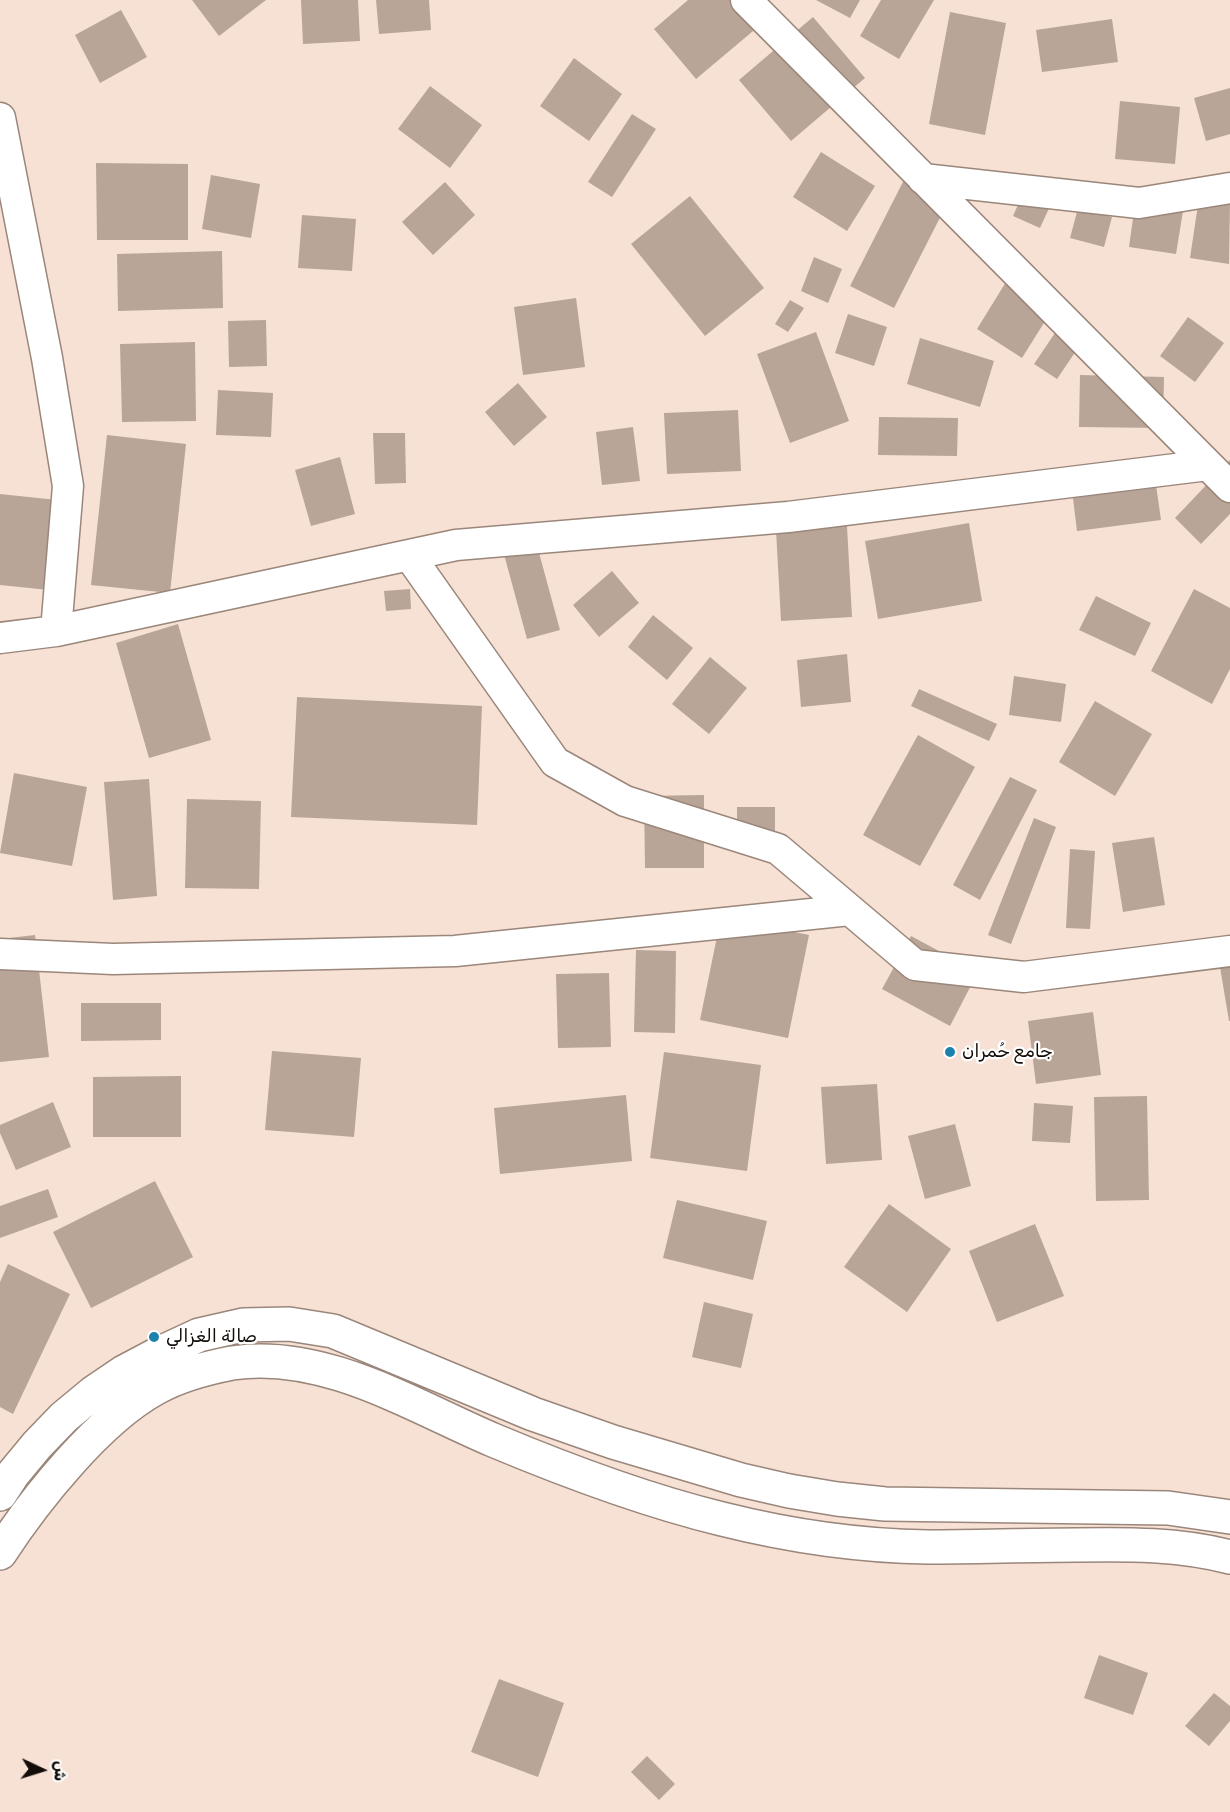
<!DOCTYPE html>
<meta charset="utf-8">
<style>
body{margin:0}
#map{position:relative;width:1230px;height:1812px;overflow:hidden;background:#f7e1d4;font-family:Rubik,"Noto Sans Arabic",sans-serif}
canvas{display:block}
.north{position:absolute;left:12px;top:1740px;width:60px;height:60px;-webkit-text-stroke:4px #fff;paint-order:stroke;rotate:94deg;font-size:16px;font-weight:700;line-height:24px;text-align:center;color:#130c08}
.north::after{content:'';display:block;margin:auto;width:21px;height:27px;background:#130c08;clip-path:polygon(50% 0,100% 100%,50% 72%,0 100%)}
</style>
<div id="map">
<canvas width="1230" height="1812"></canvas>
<div class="north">ش</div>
</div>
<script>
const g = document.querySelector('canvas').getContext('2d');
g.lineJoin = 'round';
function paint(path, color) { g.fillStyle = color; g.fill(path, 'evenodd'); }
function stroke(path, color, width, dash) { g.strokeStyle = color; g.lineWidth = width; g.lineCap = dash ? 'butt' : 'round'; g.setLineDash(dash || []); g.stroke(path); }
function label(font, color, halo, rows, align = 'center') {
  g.font = font + ' Rubik,"Noto Sans Arabic",sans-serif'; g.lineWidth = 4.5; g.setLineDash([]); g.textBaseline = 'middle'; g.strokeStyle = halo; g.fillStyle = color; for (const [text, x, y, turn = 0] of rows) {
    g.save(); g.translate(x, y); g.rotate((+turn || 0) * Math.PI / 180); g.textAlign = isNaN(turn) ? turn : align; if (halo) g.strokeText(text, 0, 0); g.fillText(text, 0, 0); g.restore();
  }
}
const building = new Path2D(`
 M192 0H266L219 36Z
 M301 0H358L360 41 303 44Z
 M376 0H429L431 30 379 34Z
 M688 0H737L759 26 696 79 654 29Z
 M816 0H860L850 18Z
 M881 0H934L899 59 860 36Z
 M121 10 147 57 100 83 75 35Z
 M950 12 1006 23 985 135 929 124Z
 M813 17 865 78 791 141 739 80Z
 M1112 19 1118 62 1042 72 1036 30Z
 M574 58 622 94 589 141 540 106Z
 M430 86 482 125 450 168 398 129Z
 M1230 88V134L1206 141 1194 98Z
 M1120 101 1180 107 1175 164 1115 159Z
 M632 114 656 129 612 197 588 182Z
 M821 152 875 186 847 231 793 197Z
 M96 163 188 164V240H97Z
 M908 172 952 194 894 308 850 286Z
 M211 175 260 184 251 238 202 229Z
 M445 182 475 215 433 255 402 222Z
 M1024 191 1051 204 1040 228 1013 216Z
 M690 196 764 288 705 336 631 244Z
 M1199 198 1230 203 1229 264 1190 258Z
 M1135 204 1183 211 1176 254 1129 247Z
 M1078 208 1112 217 1104 247 1070 238Z
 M302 215 356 219 352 271 298 268Z
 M222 251 223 308 118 311 117 254Z
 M814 257 842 269 828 303 801 291Z
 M1006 282 1052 310 1022 358 977 329Z
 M576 298 585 367 523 375 514 307Z
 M790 300 804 308 788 332 775 324Z
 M848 314 887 327 874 366 835 353Z
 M1188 317 1224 343 1195 382 1160 356Z
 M266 320 267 366 229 367 228 321Z
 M1057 330 1080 345 1057 379 1034 364Z
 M816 332 849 421 790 443 757 354Z
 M920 338 994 361 980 407 907 384Z
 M195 342 196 421 122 422 120 344Z
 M1080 375 1164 377 1163 428 1079 427Z
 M518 383 547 417 514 446 485 412Z
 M218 390 273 393 271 437 216 435Z
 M738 410 741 471 667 474 664 413Z
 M879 417 958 418 957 456 878 455Z
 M633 427 640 481 602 485 596 432Z
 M373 433H405L406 483 375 484Z
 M107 435 186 444 170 593 91 585Z
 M340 457 355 514 311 526 295 470Z
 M1230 460V514L1201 544 1175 518Z
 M1154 471 1161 520 1077 531 1071 482Z
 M0 494 57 500 49 590 0 585Z
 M846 508 852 617 781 621 775 512Z
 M969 523 982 601 878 619 865 541Z
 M535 538 560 630 527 639 502 547Z
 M612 571 639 603 599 637 573 605Z
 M410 589 411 609 386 611 384 591Z
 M1194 589 1230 608V669L1212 704 1151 671Z
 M1096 596 1151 623 1135 656 1079 630Z
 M653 615 693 648 667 680 628 647Z
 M178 624 211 740 149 758 116 643Z
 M847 654 851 702 801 707 797 660Z
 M710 657 747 688 709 734 672 704Z
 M1014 676 1066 684 1061 722 1009 715Z
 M919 689 997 724 989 741 911 706Z
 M297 697 482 706 477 825 291 817Z
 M1095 701 1152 734 1115 796 1059 762Z
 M918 735 975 767 920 866 863 835Z
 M14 773 87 787 72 866 0 853Z
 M1010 777 1037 790 980 900 953 885Z
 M149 779 157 896 113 900 104 782Z
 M704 795V868H645L644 796Z
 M187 799 261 801 259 889 185 888Z
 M737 807H775V846H737Z
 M1034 818 1056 827 1011 944 988 935Z
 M1154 837 1165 905 1123 912 1112 843Z
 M1070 849 1095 851 1090 929 1066 928Z
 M721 917 809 935 788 1038 700 1020Z
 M35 935 49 1057 0 1062V939Z
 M911 936 978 972 950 1026 882 989Z
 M636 950 676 951 675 1033 634 1032Z
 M1230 959V1021H1229L1219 961Z
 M609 973 611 1047 558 1048 556 974Z
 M81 1003H161V1040L81 1041Z
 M1093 1012 1101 1075 1036 1084 1028 1021Z
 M272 1051 361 1058 354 1137 265 1130Z
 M664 1052 761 1065 747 1171 650 1158Z
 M181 1076V1137H93V1077Z
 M877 1084 882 1160 826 1164 821 1087Z
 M626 1095 632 1161 500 1174 494 1108Z
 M1147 1096 1149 1200 1096 1201 1094 1097Z
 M53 1102 71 1147 16 1170 0 1133V1125Z
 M1034 1103 1073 1106 1070 1143 1032 1141Z
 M955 1124 971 1186 925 1199 908 1136Z
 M155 1181 193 1257 91 1308 53 1232Z
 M48 1189 58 1217 0 1238V1206Z
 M677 1200 767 1221 753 1280 663 1258Z
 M889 1204 951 1249 907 1312 844 1267Z
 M1035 1224 1064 1296 997 1322 969 1251Z
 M8 1264 70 1294 13 1414 0 1407V1282Z
 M704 1302 753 1314 741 1368 692 1357Z
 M1099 1655 1148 1673 1133 1715 1084 1698Z
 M499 1679 564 1703 538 1777 471 1752Z
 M1214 1693 1230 1706V1721L1209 1746 1185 1726Z
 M647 1756 675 1784 659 1800 631 1772Z`);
const minor = new Path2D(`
 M746 0 1230 487
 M0 118 47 358 68 486 56 631
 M923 179 1139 203 1230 188
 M409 555 555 762 625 801 778 849 915 965 1024 977 1230 951
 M0 638 56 631 456 545 788 517 1208 465
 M0 954 113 959 455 951 850 910`);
const secondary = new Path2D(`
 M0 1494 13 1474 37 1445 64 1417 93 1393 124 1372 158 1354 199 1335 243 1325 289 1324 333 1331 533 1414 613 1442 741 1480 789 1491 837 1499 885 1504 1168 1508 1230 1517
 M0 1553C35 1499 99 1419 156 1388 179 1375 206 1368 232 1363 323 1349 413 1406 493 1440 567 1471 644 1500 722 1519 790 1536 858 1546 928 1547 977 1547 1027 1545 1076 1545 1128 1544 1180 1544 1230 1557`);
const markers = [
 [950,1052,6,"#1d81ab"],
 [154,1337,6,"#1d81ab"]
];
const poiNames = [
 ["جامع حُمران",962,1052],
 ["صالة الغزالي",166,1337]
];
paint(building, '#b9a498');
stroke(minor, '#9a867a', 33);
stroke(secondary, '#9a867a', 36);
stroke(minor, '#fff', 30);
stroke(secondary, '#fff', 33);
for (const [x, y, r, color] of markers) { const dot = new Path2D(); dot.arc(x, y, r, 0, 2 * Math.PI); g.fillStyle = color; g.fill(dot); stroke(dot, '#fff', 2); }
label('18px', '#130c08', '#fff', poiNames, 'left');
</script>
